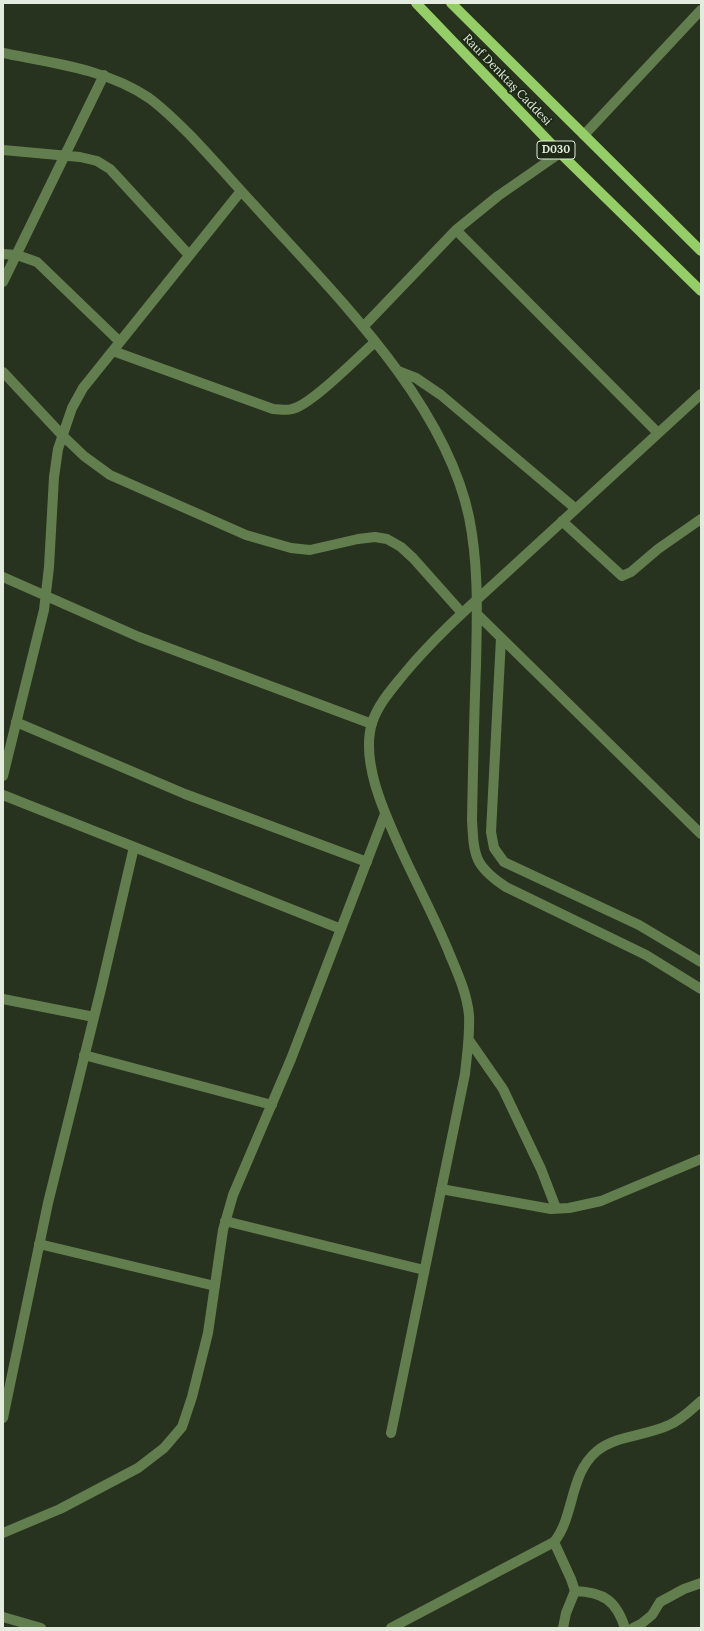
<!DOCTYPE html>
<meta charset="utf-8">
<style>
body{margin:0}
#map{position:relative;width:704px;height:1631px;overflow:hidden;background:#27331e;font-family:Lora,serif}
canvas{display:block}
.frame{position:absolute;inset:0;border:4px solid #e3ebde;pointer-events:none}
</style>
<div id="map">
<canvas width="704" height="1631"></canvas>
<div class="frame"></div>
</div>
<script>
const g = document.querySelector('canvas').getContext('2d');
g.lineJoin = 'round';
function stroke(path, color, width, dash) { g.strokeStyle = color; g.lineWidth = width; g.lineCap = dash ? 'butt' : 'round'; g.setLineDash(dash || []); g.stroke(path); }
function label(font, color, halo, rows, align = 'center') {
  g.font = font + ' Lora,serif'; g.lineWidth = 4; g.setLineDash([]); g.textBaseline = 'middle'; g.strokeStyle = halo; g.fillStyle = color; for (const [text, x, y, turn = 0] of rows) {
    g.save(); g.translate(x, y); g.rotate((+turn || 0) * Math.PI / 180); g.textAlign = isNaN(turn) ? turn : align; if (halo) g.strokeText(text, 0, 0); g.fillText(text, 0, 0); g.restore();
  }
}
const minor = new Path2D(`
 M3 53C53 63 106 69 149 98 164 109 177 122 190 135 212 158 232 181 254 205 332 292 444 399 469 517 479 566 477 615 476 666 474 717 473 768 472 820 474 856 474 866 506 887L646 955 701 989
 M584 135 701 10
 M3 150 80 157 97 161 110 169 189 255
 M456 230 658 433
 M3 254 17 255 37 262 120 342
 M3 282 104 75
 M363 327 456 230 498 196 560 153
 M113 351 273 409C280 409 286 411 292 409 310 406 358 357 375 342
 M398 371 416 378 441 395 576 509
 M3 372 62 435 84 456 110 475 246 535 291 548 310 550 358 539 375 537 387 539 401 547 413 558 462 613
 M562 521 622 576 631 572 658 549 701 519
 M3 577 139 637 372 724
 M477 614 701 834
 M501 638 491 832 494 848 504 862 639 925 701 962
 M16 722 185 794 367 862
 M3 776 44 610 49 567 54 477 58 449 72 408 83 388 241 191
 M3 795 341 929
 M3 999 94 1017
 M469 1040 503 1089 541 1169 556 1208
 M84 1055 272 1105
 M441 1189 551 1209 569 1208 601 1201 701 1159
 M225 1221 424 1270
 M39 1244 215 1286
 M3 1418 48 1203 101 989 134 847
 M391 1433 465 1074C467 1054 470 1035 469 1015 467 994 458 974 450 955 436 920 418 887 402 852 386 816 360 763 372 723 378 704 392 689 404 674 438 633 479 598 518 562 579 506 640 450 701 394
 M3 1533 60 1509 138 1468 164 1448 182 1427 192 1397 208 1333 223 1230 233 1195 291 1059 385 814
 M554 1542 571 1579 575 1591 566 1613 563 1628
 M575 1591C603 1592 616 1600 625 1628
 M3 1617 41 1628
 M391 1628 554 1542C575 1516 569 1474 597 1451 617 1435 646 1436 669 1425 681 1420 691 1410 701 1401
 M633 1628 641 1624 652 1615 660 1602 684 1589 701 1583`);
const major = new Path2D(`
 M416 3 560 153 701 291
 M451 3 701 251`);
const shields = [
 [556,150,38]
];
const shieldNames = [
 ["D030",556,150]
];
const streetNames = [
 ["Rauf Denktaş Caddesi",507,80,46]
];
stroke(minor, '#637e4e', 10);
stroke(major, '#95cd66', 10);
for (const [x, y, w] of shields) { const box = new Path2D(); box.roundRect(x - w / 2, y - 9, w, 18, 3); g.fillStyle = '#1d2914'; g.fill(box); stroke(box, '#e3ebde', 1); }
label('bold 11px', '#e3ebde', null, shieldNames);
label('12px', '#e3ebde', '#1d2914', streetNames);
</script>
